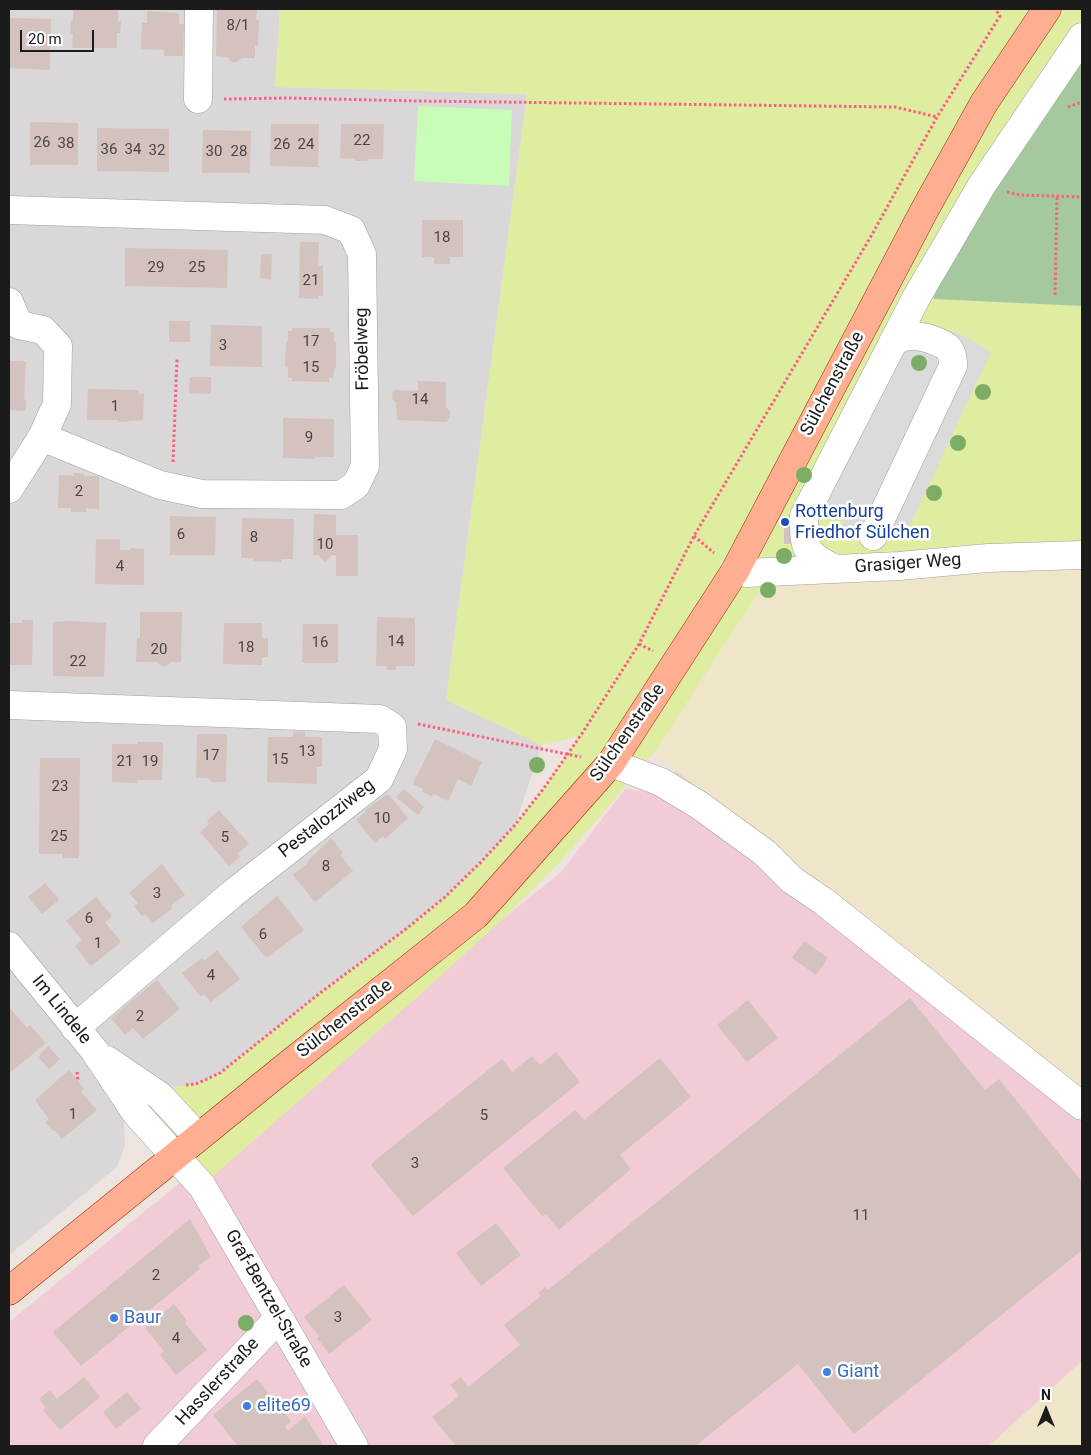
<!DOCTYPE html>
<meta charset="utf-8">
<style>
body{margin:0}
#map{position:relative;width:1091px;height:1455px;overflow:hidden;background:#ede4df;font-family:Roboto,sans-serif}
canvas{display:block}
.frame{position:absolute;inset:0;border:10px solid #1b1b1b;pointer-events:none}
.north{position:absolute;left:1021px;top:1385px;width:50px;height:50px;-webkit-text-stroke:4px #fff;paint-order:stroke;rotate:0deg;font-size:14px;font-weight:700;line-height:20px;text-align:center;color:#1b1b1b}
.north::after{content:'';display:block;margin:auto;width:18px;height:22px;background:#1b1b1b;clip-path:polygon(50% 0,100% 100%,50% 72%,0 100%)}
.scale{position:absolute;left:20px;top:30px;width:74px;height:22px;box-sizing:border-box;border:2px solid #1b1b1b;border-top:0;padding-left:6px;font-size:15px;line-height:18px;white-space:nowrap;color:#1b1b1b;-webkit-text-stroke:4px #fff;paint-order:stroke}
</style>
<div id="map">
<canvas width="1091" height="1455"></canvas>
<div class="frame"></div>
<div class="north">N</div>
<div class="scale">20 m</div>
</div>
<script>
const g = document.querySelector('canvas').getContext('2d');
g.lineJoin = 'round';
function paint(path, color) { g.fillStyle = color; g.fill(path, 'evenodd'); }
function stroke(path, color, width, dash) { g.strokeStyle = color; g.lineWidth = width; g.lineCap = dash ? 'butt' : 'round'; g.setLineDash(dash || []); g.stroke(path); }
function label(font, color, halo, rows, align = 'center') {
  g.font = font + ' Roboto,sans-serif'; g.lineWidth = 5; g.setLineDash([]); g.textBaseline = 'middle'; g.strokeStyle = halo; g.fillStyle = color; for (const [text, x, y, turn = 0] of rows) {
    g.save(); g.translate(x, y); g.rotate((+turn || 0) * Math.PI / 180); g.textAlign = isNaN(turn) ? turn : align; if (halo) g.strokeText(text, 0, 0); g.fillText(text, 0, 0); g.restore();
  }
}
const residential = new Path2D(`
 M9 9H280L275 87 527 94 446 700 542 745 515 825 482 861 445 897 406 929 320 993 220 1073 196 1084 173 1087 136 1113 124 1123 125 1146 117 1167 9 1255Z`);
const commercial = new Path2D(`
 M676 770 917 963 1082 1102V1361L989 1446H9V1322L562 871 625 789 663 793Z`);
const farmland = new Path2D(`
 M1082 555V1102L917 963 654 753 763 585Z
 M1082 1361V1446H989Z`);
const grass = new Path2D(`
 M280 9H1082V37L917 298 1082 306V558L763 585 654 753 635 772 612 803 559 863 505 917 423 992 202 1186 136 1113 173 1087 196 1084 220 1073 320 993 406 929 445 897 482 861 515 825 544 788 580 736 542 745 446 700 527 94 275 87Z`);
const cemetery = new Path2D(`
 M1082 55V306L934 299 933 287Z`);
const park = new Path2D(`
 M418 106 512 110 509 186 414 181Z`);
const parking = new Path2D(`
 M909 326 956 332 991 352 908 529 873 538H854L839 531 844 520 816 508Z`);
const building = new Path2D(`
 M73 9H118V21H121L120 33H117V48H72L73 34H70L71 21H73Z
 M217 9H257L256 20H259L258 46H255V58H242L237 62H232L227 57 216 56Z
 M147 11 179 13V24H184L183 56H164V50L141 49 142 23H147Z
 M10 18 51 19 50 70 9 68Z
 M30 122 78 123V165H30Z
 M271 124H319L318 167 270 166Z
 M341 124H384L383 159H368V161H355V159L340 158Z
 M97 128 169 129V172L97 171Z
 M203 130 251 131 250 173H202Z
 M422 220H463V257H450V264H434V257H422Z
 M300 242H319L318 266H323V296H318V299L299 298Z
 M125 248 228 250 227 288 125 286Z
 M261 254H272L271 279 260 278Z
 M169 321H190V342H169Z
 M211 325 262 326V367L210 366Z
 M292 328H330V332H334V341L336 343V367L334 369 333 378H329V382L292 381V378H288V368L285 366 286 342 288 340V331H292Z
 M9 361H26L24 399 26 401V409L24 411 9 410Z
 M190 377H211V394L189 393Z
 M418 381 446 382V407L450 411V418L446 422 397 420 396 402 392 399 393 390 418 391Z
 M88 389 139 390V394H144L143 420 120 422 117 420H87Z
 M283 418 334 419V457H315V459L283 458Z
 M74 473 84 474V476H99V509L86 508V512H71V508H58L59 475 74 476Z
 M314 514 336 515V535H358V576H336V555H332L325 562 318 555H313Z
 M170 516 216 517 215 555H170Z
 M242 518 294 519 293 559H281V562L253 561V558H241Z
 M784 527H792V544H784Z
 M96 539H120V550H130V548L144 549V585L95 584Z
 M140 612H182L181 662H171L167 666H162L157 662H136L137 638H140Z
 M377 617 415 618V666H397L395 670H388L386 666H376Z
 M22 620H33L32 665H9V623H22Z
 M69 621 106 623 104 677 53 676V622Z
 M224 623H262V638H268V657H262V665L223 664Z
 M303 624H338V663H302Z
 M293 732H305V737H322V767H317V784L267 782 268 737H293Z
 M197 734H227L226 782H212L208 778H196Z
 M435 739 482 762 471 786 458 779 448 801 434 794 431 796 423 792V789L413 784Z
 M137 742H163L162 780H137V783L112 782V744H137Z
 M40 758H80L79 858H63V854H39Z
 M404 789 424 807 418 815 396 797Z
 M388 794 408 818 385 839 383 836 375 843 356 820 366 812 365 810 368 808Z
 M219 810 249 844 237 854 240 857 229 866 200 832 209 824 207 821Z
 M331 838 343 853 340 855 353 871 315 902 293 875 308 863 307 862Z
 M162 864 185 895 171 906 173 908 153 923 145 914 142 916 134 906 138 903 129 893Z
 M45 883 59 900 42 914 28 897Z
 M277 896 304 930 266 958 241 927Z
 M96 897 112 916 105 922 121 942 91 966 75 946 82 940 66 921Z
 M804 941 828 958 816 975 792 958Z
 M217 950 240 979 211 1002 204 994 201 997 182 973 202 958 204 961Z
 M157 980 180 1009 143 1039 133 1028 125 1035 111 1018Z
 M910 998 985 1090 999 1079 1082 1182V1250L854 1434 798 1364 695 1446H456L432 1417 459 1396 450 1385 461 1377 468 1387 520 1345 504 1325 541 1296 538 1293 545 1287 548 1290Z
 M748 1000 778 1038 747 1062 717 1025Z
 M9 1007 27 1028 30 1025 46 1043 11 1072 9 1069Z
 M48 1046 60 1059 49 1069 39 1058 41 1053Z
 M556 1052 580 1082 413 1216 371 1165 373 1162 502 1059 512 1072 532 1056 540 1065Z
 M660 1058 691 1097 620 1155 631 1169 559 1230 546 1214 543 1217 503 1168 575 1110 584 1120Z
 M69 1070 84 1089 81 1092 97 1110 62 1139 56 1131H53L45 1122 49 1119 35 1100Z
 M190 1219 211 1257 198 1266 200 1269 81 1366 53 1332Z
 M496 1223 521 1255 481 1286 456 1253Z
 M344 1285 372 1320 329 1354 317 1338 319 1336 304 1317Z
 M174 1304 187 1321 185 1323 207 1350 176 1375 160 1355 164 1351 145 1328Z
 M84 1377 100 1397 60 1430 43 1410 46 1408 39 1399 50 1390 57 1399Z
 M257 1379 291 1421 285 1427 288 1431 305 1416 324 1446H238L213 1415Z
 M127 1392 141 1409 116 1429 103 1412Z`);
const path = new Path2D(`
 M224 99 287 98 418 101 895 107 937 117
 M1068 107 1082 102
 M1007 192 1020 195 1082 197
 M1055 295 1057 196
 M173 462 177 359
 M694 536 714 553
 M639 644 653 651
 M418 724 581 757
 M77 1072 78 1082
 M186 1085 196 1084 220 1073 320 993 406 929 445 897 482 861 515 825 544 788 581 735 639 644 694 536 870 238 937 117 1000 16 995 9`);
const minor = new Path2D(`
 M198 99 199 9
 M9 210 325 220 351 230 362 254 365 466 356 485 341 495 202 494 160 485 42 437
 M9 302 19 325 43 330 58 346 57 404 42 437 9 489
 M873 536 953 366C953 359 952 351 947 347 937 340 915 333 904 337 900 338 896 341 893 342
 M835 569C804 553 804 549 804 516L916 298 982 185 1082 37
 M735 571 747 573 899 566 988 558 1082 555
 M9 705 380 719 392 727 393 749 379 779 232 894 75 1028
 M611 763 661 782 699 805 765 853 792 880 823 901 1082 1106
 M9 946 94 1050 136 1113 202 1186 354 1446
 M107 1060 160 1096 198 1137
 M157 1446 279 1318`);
const major = new Path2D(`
 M9 1291 284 1068 476 915 611 763 735 571 924 211 984 103 1047 9`);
const trees = [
 [919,363],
 [983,392],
 [958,443],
 [804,475],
 [934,493],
 [784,556],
 [768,590],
 [537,765],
 [246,1323]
];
const markers = [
 [785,522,5,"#1a4fb4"],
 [114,1318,5,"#3f7fe0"],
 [827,1372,5,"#3f7fe0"],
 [247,1406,5,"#3f7fe0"]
];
const numberNames = [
 ["8/1",238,26],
 ["22",362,141],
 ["26",42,143],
 ["38",66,144],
 ["26",282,145],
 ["24",306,145],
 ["36",109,150],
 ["34",133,150],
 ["32",157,151],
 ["30",214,152],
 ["28",239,152],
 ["18",442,238],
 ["29",156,268],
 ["25",197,268],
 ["21",311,281],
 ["17",311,342],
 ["3",223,346],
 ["15",311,368],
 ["14",420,400],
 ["1",115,407],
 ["9",309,438],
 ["2",79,492],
 ["6",181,535],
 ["8",254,538],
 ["10",325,545],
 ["4",120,567],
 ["14",396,642],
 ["16",320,643],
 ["18",246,648],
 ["20",159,650],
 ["22",78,662],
 ["13",307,752],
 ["17",211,756],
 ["15",280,760],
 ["21",125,762],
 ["19",150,762],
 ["23",60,787],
 ["10",382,819],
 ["25",59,837],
 ["5",225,838],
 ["8",326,867],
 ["3",157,894],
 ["6",89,919],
 ["6",263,935],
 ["1",98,944],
 ["4",211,976],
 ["2",140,1017],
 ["1",73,1115],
 ["5",484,1116],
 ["3",415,1164],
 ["11",861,1216],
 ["2",156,1276],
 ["3",338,1318],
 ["4",176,1339]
];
const streetNames = [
 ["Fröbelweg",363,349,-91],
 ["Sülchenstraße",833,384,-62],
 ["Grasiger Weg",908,564,-4],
 ["Sülchenstraße",628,733,-55],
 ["Pestalozziweg",327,819,-38],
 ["Im Lindele",61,1010,51],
 ["Sülchenstraße",345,1019,-38],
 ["Graf-Bentzel-Straße",268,1299,60],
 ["Hasslerstraße",218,1382,-47]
];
const transitNames = [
 ["Rottenburg",795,512],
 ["Friedhof Sülchen",795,533]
];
const shopNames = [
 ["Baur",124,1318],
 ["Giant",837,1372],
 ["elite69",257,1406]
];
paint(residential, '#d9d7d8');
paint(commercial, '#f1ccd6');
paint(farmland, '#efe5c8');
paint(grass, '#deed9f');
paint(cemetery, '#a5c89e');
paint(park, '#c7fdb6');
paint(parking, '#dbdbdb');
paint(building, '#d4c2bf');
stroke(minor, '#9f9f9f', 29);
stroke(major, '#913300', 29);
stroke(path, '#ff5e80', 3, [2.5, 2.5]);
stroke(minor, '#fff', 28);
stroke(major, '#ffae92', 28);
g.fillStyle = '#7cac66';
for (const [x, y] of trees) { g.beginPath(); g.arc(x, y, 8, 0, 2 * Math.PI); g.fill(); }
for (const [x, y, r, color] of markers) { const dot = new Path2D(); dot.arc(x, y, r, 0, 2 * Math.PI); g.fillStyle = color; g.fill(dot); stroke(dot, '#fff', 2); }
label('15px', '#494544', null, numberNames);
label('18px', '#1b1b1b', '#fff', streetNames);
label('18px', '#164399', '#fff', transitNames, 'left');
label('18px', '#366cbe', '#fff', shopNames, 'left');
</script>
